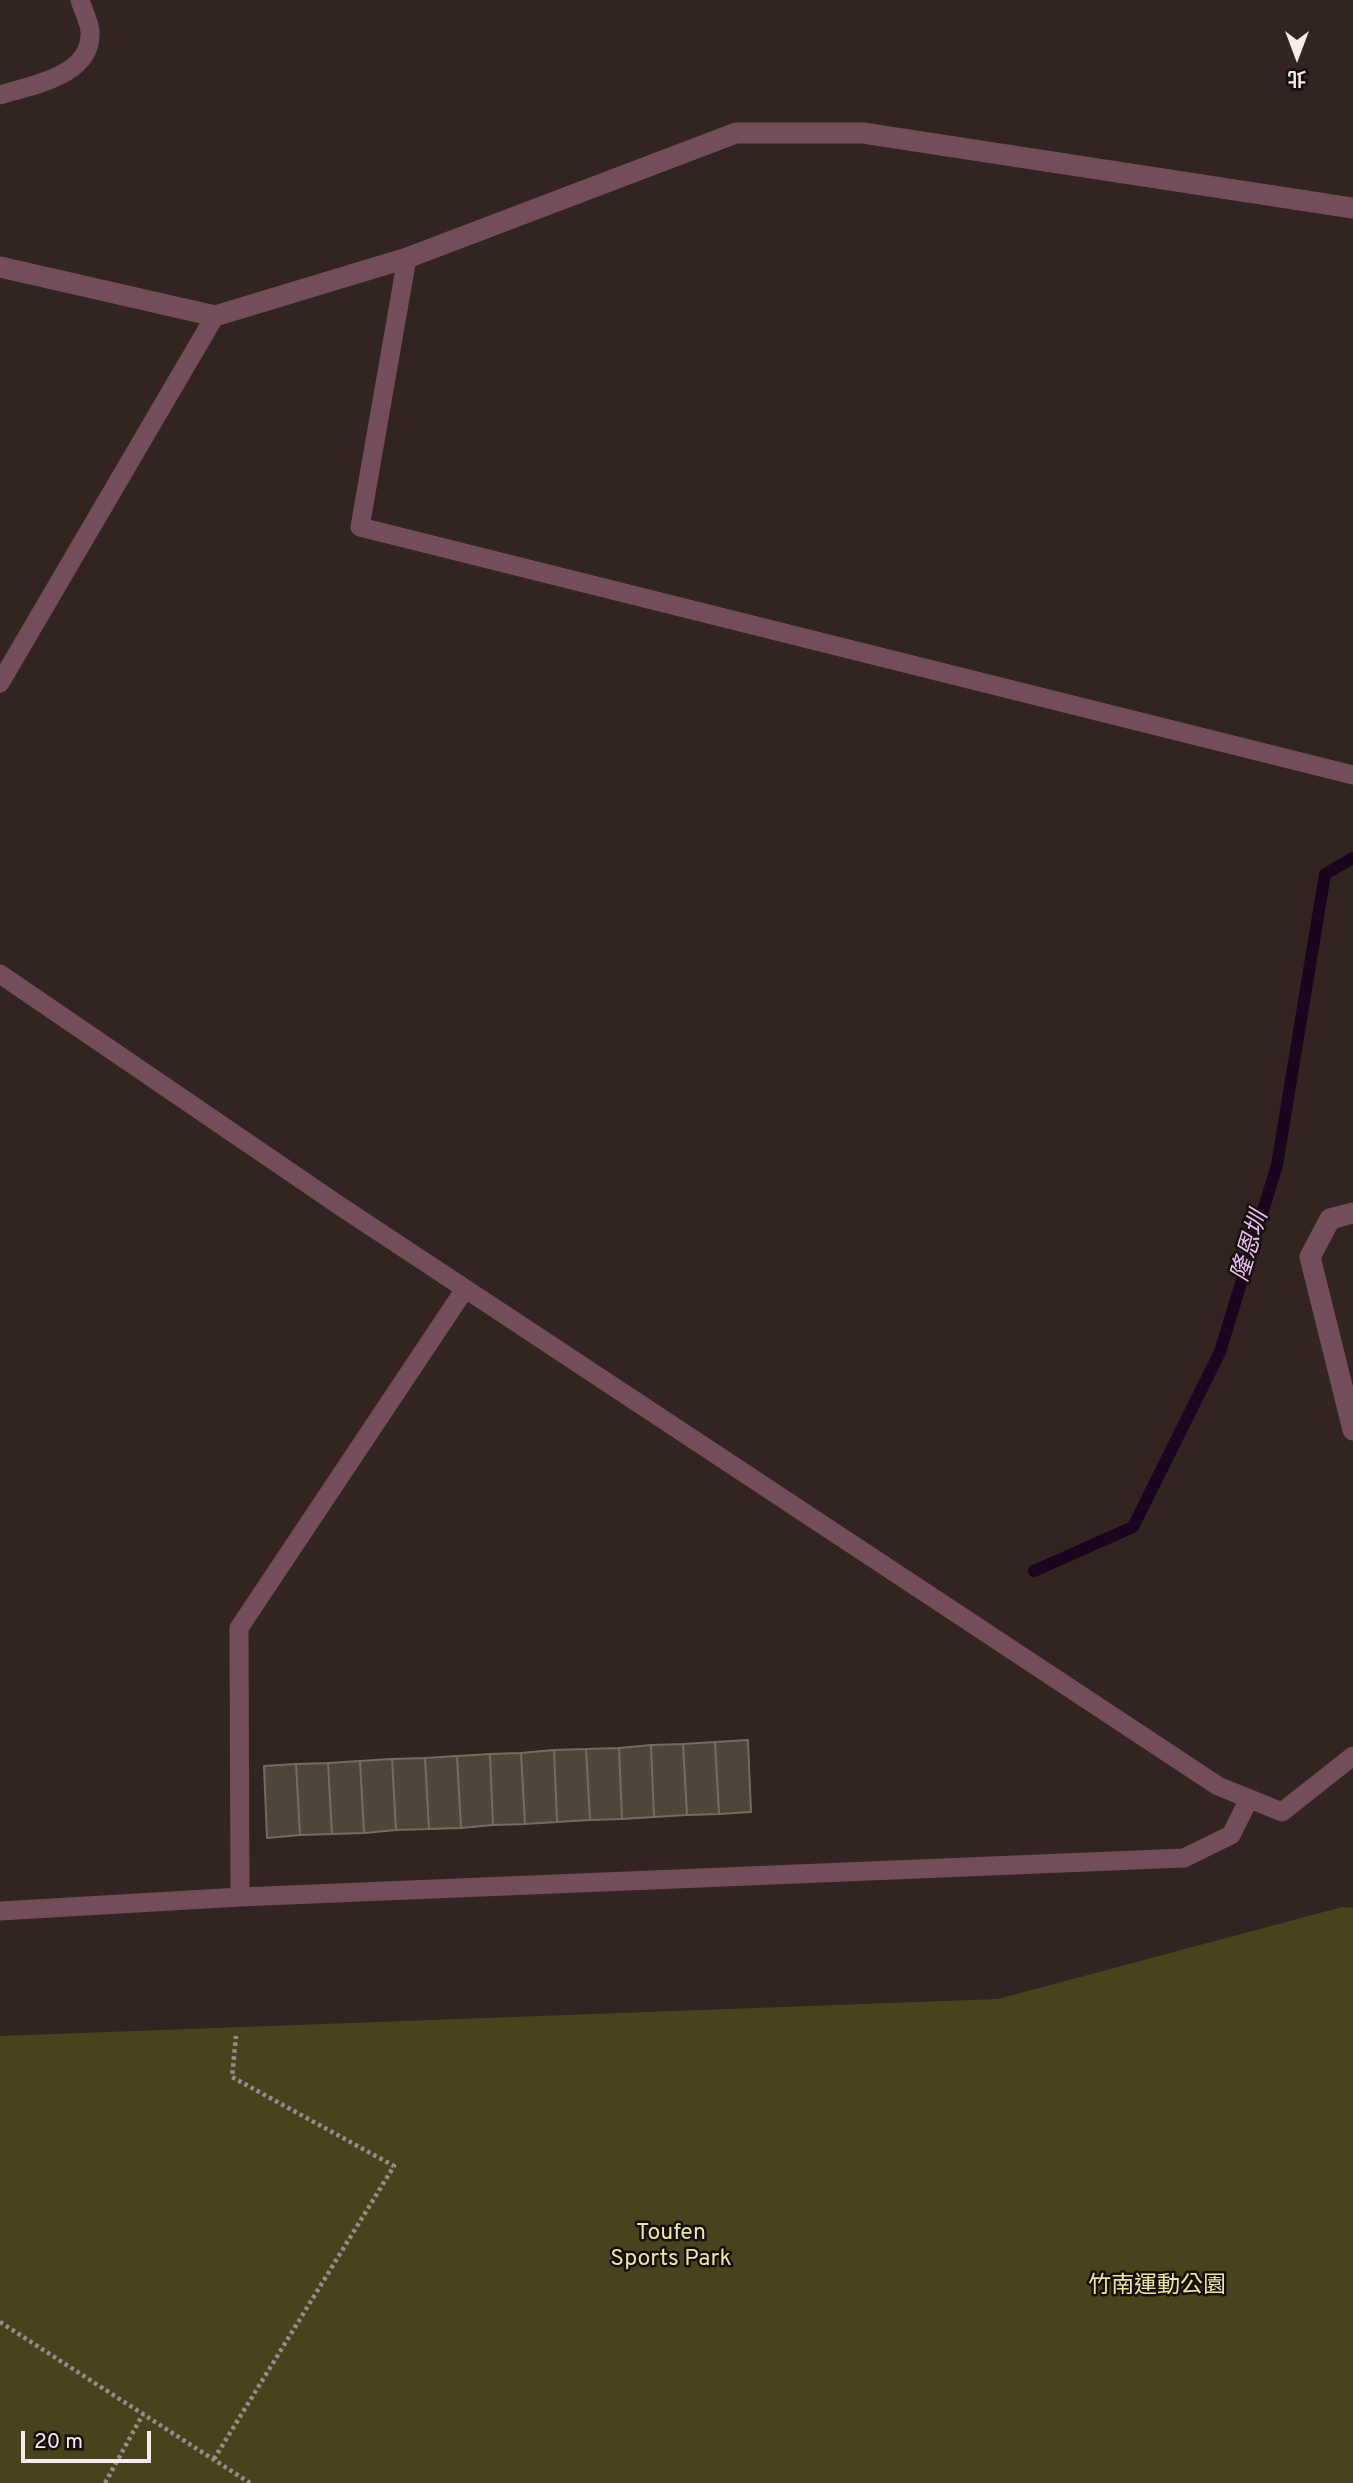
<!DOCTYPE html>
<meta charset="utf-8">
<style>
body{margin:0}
#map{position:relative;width:1353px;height:2483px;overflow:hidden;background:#312421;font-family:Overpass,"Noto Sans TC",sans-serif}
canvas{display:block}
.north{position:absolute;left:1262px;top:21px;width:70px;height:70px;-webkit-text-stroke:5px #150f0e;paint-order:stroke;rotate:180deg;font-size:19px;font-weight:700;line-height:28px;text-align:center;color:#f6edeb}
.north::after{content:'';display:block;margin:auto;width:24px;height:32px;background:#f6edeb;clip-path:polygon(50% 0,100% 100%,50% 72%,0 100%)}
.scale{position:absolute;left:21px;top:2431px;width:130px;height:32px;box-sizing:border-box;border:4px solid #f6edeb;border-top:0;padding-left:9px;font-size:21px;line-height:24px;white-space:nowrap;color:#f6edeb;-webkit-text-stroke:5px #150f0e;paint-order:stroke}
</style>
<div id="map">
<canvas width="1353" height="2483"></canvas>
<div class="north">北</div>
<div class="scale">20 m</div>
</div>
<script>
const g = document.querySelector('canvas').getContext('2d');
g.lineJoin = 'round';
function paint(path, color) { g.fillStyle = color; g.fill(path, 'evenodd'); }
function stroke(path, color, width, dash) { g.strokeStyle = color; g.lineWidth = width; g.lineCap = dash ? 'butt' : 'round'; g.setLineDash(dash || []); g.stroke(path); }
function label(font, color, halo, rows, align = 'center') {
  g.font = font + ' Overpass,"Noto Sans TC",sans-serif'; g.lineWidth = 5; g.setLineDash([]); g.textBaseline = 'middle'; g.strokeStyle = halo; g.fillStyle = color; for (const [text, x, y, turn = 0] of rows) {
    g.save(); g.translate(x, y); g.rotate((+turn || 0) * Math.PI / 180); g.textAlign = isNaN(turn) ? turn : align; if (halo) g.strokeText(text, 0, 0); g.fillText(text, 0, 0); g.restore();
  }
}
const green = new Path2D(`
 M1342 1907 1353 1908V2483H0V2036L998 1999Z`);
const stream = new Path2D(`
 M1034 1571 1133 1527 1220 1352 1277 1165 1325 874 1353 858`);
const building = new Path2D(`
 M748 1740 751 1812 719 1814 715 1742Z
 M715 1742 719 1814 687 1815 683 1744Z
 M683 1744 687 1815 654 1817 651 1745Z
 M651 1745 654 1817 622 1819 619 1748Z
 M619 1748 622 1819 590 1820 586 1749Z
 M586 1749 590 1820 557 1822 554 1750Z
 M554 1750 557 1822 525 1824 521 1753Z
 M521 1753 525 1824 493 1825 490 1754Z
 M490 1754 493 1825 461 1828 457 1756Z
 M457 1756 461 1828 429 1829 425 1758Z
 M425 1758 429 1829 396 1830 392 1759Z
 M392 1759 396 1830 364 1833 360 1761Z
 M360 1761 364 1833 332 1834 328 1763Z
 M328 1763 332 1834 300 1835 296 1764Z
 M296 1764 300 1835 267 1838 264 1766Z`);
const path = new Path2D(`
 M0 2322 250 2483
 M214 2459 394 2166 232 2077 236 2036
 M105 2483 143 2414`);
const service = new Path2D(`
 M0 95C32 85 93 76 90 31 89 21 83 10 80 0
 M407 258 360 527 1353 775
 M0 683 215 316
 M0 974 340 1206 1218 1786 1282 1812 1353 1756
 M465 1289 239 1628 240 1897 1184 1858 1231 1835 1249 1799
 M0 1911 240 1897`);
const minor = new Path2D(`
 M0 267 215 316 407 258 736 133H863L1353 208
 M1353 1213 1330 1219 1310 1257 1353 1430`);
const parkNames = [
 ["Toufen",671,2234],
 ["Sports Park",671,2260],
 ["竹南運動公園",1157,2287]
];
const waterNames = [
 ["隆恩圳",1252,1247,-73]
];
paint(green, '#48431d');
stroke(stream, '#1b051e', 12);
paint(building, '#4e453b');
stroke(building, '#766b61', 2);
stroke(path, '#978c89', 4.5, [3.5, 3.5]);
stroke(service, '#734e5a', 19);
stroke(minor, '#734e5a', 21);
label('23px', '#ede5a0', '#150f0e', parkNames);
label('italic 24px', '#ecbdf1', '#150f0e', waterNames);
</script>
